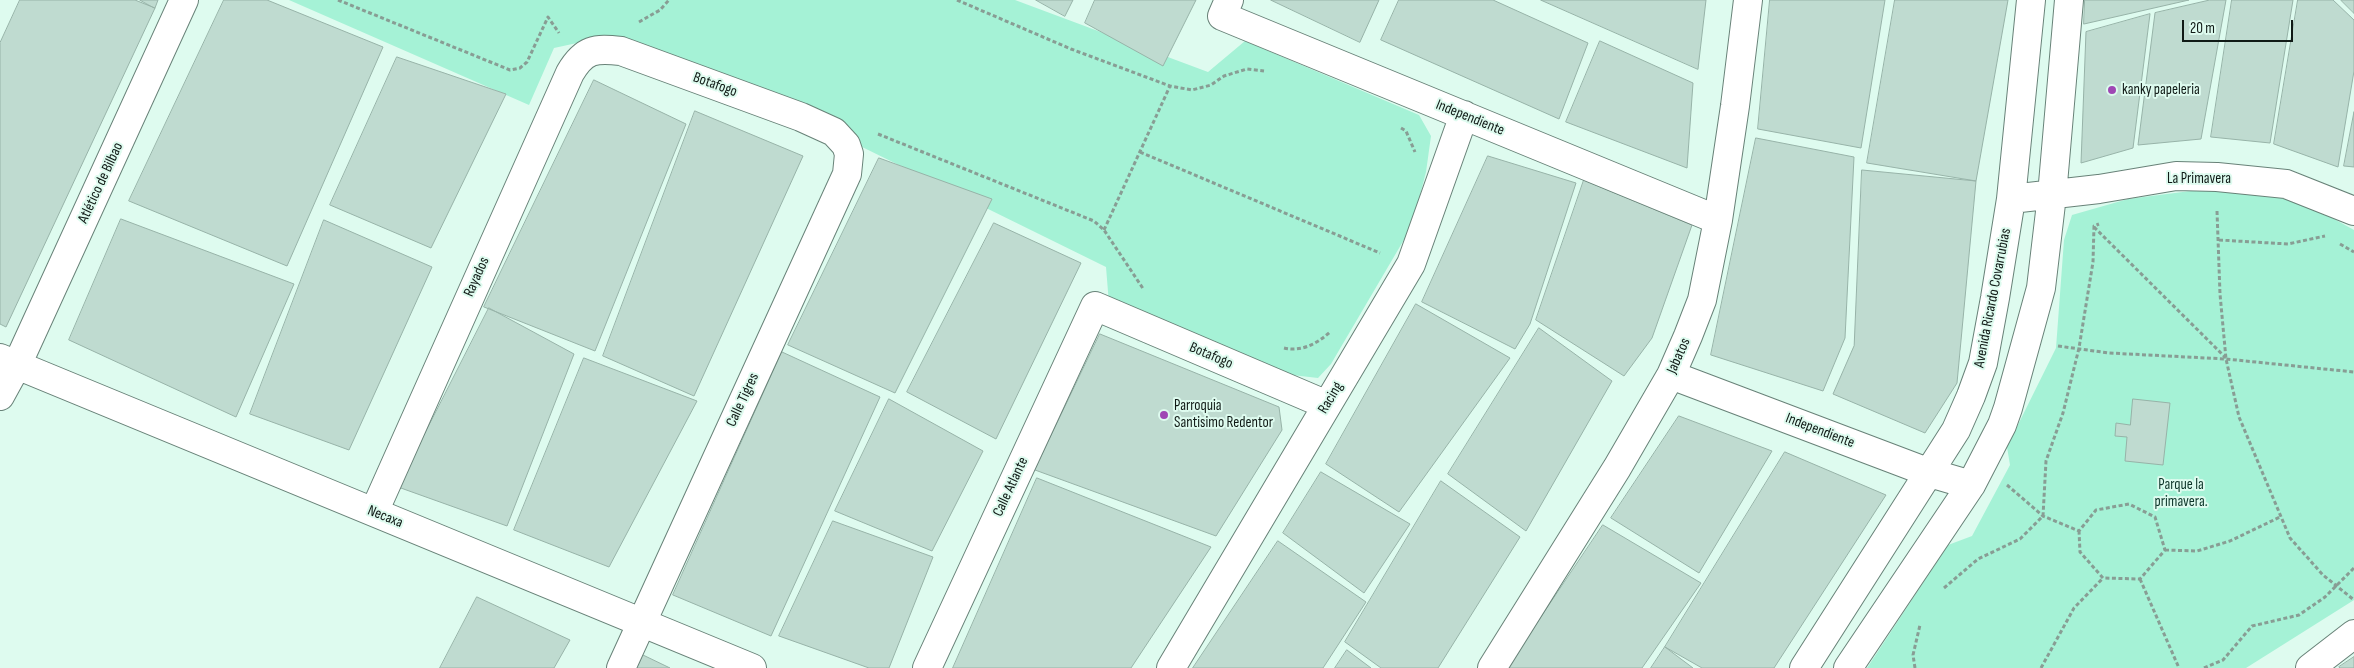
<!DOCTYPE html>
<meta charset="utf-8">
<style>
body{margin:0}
#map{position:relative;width:2354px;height:668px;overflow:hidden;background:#defbef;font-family:"Sofia Sans Condensed",sans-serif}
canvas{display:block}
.scale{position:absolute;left:2182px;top:20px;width:111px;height:22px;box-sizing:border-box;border:2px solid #101a16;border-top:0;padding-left:6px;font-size:15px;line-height:18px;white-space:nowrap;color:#101a16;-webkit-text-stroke:4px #defbef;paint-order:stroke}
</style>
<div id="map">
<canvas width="2354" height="668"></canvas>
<div class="scale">20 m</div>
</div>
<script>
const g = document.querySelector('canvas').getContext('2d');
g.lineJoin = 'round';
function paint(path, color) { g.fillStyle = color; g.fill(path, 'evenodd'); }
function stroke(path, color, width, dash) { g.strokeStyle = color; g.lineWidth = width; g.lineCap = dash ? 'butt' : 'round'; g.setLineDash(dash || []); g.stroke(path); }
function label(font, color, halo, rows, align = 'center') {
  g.font = font + ' "Sofia Sans Condensed",sans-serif'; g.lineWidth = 4; g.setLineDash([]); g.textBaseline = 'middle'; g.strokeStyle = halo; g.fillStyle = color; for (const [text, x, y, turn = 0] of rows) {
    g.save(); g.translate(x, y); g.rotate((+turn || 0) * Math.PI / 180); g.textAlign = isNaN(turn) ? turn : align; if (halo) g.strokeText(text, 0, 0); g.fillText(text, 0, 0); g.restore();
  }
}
const green = new Path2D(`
 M289 0H1015L1208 72 1245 41 1419 115 1431 136 1426 172 1412 226 1331 364 1318 378 1292 375 1109 304 1106 267 854 143 600 38 554 48 529 105Z
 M2214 188 2289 194 2354 230V600L2246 668H1867L1948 545 1972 536 2010 465 2007 447 2056 348 2064 240 2072 215 2128 199Z`);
const building = new Path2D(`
 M20 0H135L155 8 6 327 0 324V43Z
 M140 0H158L155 8Z
 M224 0H267L383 47 287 266 129 201Z
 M1036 0H1073L1065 16Z
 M1095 0H1196L1163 66 1085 23Z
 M1271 0H1379L1360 42Z
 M1399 0H1493L1588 43 1559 119 1381 40Z
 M1541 0H1706L1698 69Z
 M1770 0H1885L1861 148 1758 129Z
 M1895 0H2008L1976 181 1867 163Z
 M2085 0H2189L2084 24Z
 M2210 0H2226L2201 139 2138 145 2155 13Z
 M2232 0H2293L2270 143 2211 137Z
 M2298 0H2333L2354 20V71L2338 167 2274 144Z
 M2341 0H2354V13Z
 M2150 14 2133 148 2081 163 2086 32Z
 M1600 41 1693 83 1687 168 1566 122Z
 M397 57 506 94 431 248 330 205Z
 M594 80 686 124 595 351 484 307Z
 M695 111 803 156 694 396 603 356Z
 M2354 112V167L2344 166Z
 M1756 138 1854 157 1845 338 1823 391 1711 355Z
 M1488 156 1576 183 1530 324 1515 349 1422 302Z
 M879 158 992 199 895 393 788 345Z
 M1862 170 1976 181 1957 383 1925 433 1833 394 1854 346Z
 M1584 180 1692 225 1652 338 1624 376 1536 320Z
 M121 219 294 284 236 417 69 340Z
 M324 220 432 267 349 450 250 414Z
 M994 223 1081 263 996 439 907 392Z
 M1416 304 1510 358 1399 512 1326 464Z
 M489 308 574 354 507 526 398 487Z
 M1539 328 1612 381 1526 531 1448 474Z
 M1100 334 1279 407 1282 430 1216 536 1035 470Z
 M782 352 880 397 771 636 673 595Z
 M584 358 697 401 609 567 514 530Z
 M889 399 983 451 932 551 835 511Z
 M2133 399 2170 403 2163 465 2125 461 2127 437 2115 436 2116 423 2130 425Z
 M1679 416 1772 451 1699 573 1611 518Z
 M1785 452 1886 495 1774 668H1702L1665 647Z
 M1321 472 1410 524 1364 593 1283 533Z
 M1037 478 1211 547 1131 668H953Z
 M1441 481 1520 537 1438 668H1381L1345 642Z
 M833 521 933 557 889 668H869L779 636Z
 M1603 525 1701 583 1642 668H1507Z
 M1278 541 1366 602 1323 668H1193Z
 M477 597 570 640 554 668H440Z
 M1665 647 1693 668H1651Z
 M1347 650 1371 668H1335Z
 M643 655 670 668H637Z
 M2354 657V668H2340L2339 667Z`);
const path = new Path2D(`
 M338 0 510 70 520 68 527 62 548 17 559 33
 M957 0 1071 49 1170 86 1192 90 1211 85 1224 76 1247 69 1264 71
 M639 22 660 10 669 0
 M1401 128 1406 131 1415 152
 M878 134 1094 221 1104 230 1144 290
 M1140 152 1380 253
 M2217 211 2220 294 2226 359 2239 417 2290 538 2323 575 2354 600
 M2094 227 2226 358
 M1104 230 1170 86
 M2219 240 2288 244 2325 236
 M2340 244 2354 252
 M2058 346 2109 353 2226 359 2354 372
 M1284 348C1301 352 1317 344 1330 332
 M2007 485 2043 516 2079 531 2096 510 2129 504 2155 517 2165 550 2140 579 2103 578 2080 552 2079 531
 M2165 550 2197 551 2230 541 2280 517
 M2140 579 2179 668
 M1944 588 1978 559 2020 539 2043 516 2046 461 2063 413 2079 348 2093 262 2094 226 2099 224
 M1915 668 1913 655 1920 625
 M2041 668 2074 608 2103 578
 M2204 668 2223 660 2252 626 2299 615 2325 597 2354 568`);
const minor = new Path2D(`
 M1229 0 1222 16 1718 220
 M2011 199 2099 189 2176 176 2217 177 2286 184 2354 211
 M0 358 752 668
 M1671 375 1930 473 1971 485
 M0 396 17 365 184 0
 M374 512 570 73C584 49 595 48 621 51L801 117 834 132 846 145 849 154 847 174 621 668
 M927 668 1095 306 1327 405
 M1171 668 1411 264 1464 115
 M1492 668 1617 468 1671 375 1688 336 1702 300 1718 220 1735 106 1748 0
 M1804 668 1956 430 1971 396 1983 363 1995 298 2011 199 2031 0
 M1848 668 1971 485 2002 425 2008 408 2041 288 2052 195 2069 0
 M2310 668 2354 634`);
const markers = [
 [2112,90,5,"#9f47b4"],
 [1164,415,5,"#9f47b4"]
];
const streetNames = [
 ["Botafogo",715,85,20],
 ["Independiente",1470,118,22],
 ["La Primavera",2199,179],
 ["Atlético de Bilbao",101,183,-65],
 ["Rayados",477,277,-66],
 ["Avenida Ricardo Covarrubias",1993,298,-79],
 ["Botafogo",1211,356,23],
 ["Jabatos",1679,356,-66],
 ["Racing",1331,398,-59],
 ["Calle Tigres",743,400,-65],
 ["Independiente",1820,431,21],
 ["Calle Atlante",1011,487,-65],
 ["Necaxa",385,517,22]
];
const poiNames = [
 ["kanky papeleria",2122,90],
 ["Parroquia",1174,406],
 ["Santisimo Redentor",1174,423]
];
const parkNames = [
 ["Parque la",2181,485],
 ["primavera.",2181,502]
];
paint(green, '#a5f2d6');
paint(building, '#bfdbd0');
stroke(building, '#97b3a8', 1);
stroke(minor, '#688278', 30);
stroke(path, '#889d94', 3, [4, 2.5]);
stroke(minor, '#fff', 28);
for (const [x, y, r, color] of markers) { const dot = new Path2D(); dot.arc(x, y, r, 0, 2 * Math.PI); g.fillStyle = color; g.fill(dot); stroke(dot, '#defbef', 2); }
label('15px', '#101a16', '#defbef', streetNames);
label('15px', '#101a16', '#defbef', poiNames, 'left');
label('15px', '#0d3529', '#defbef', parkNames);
</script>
